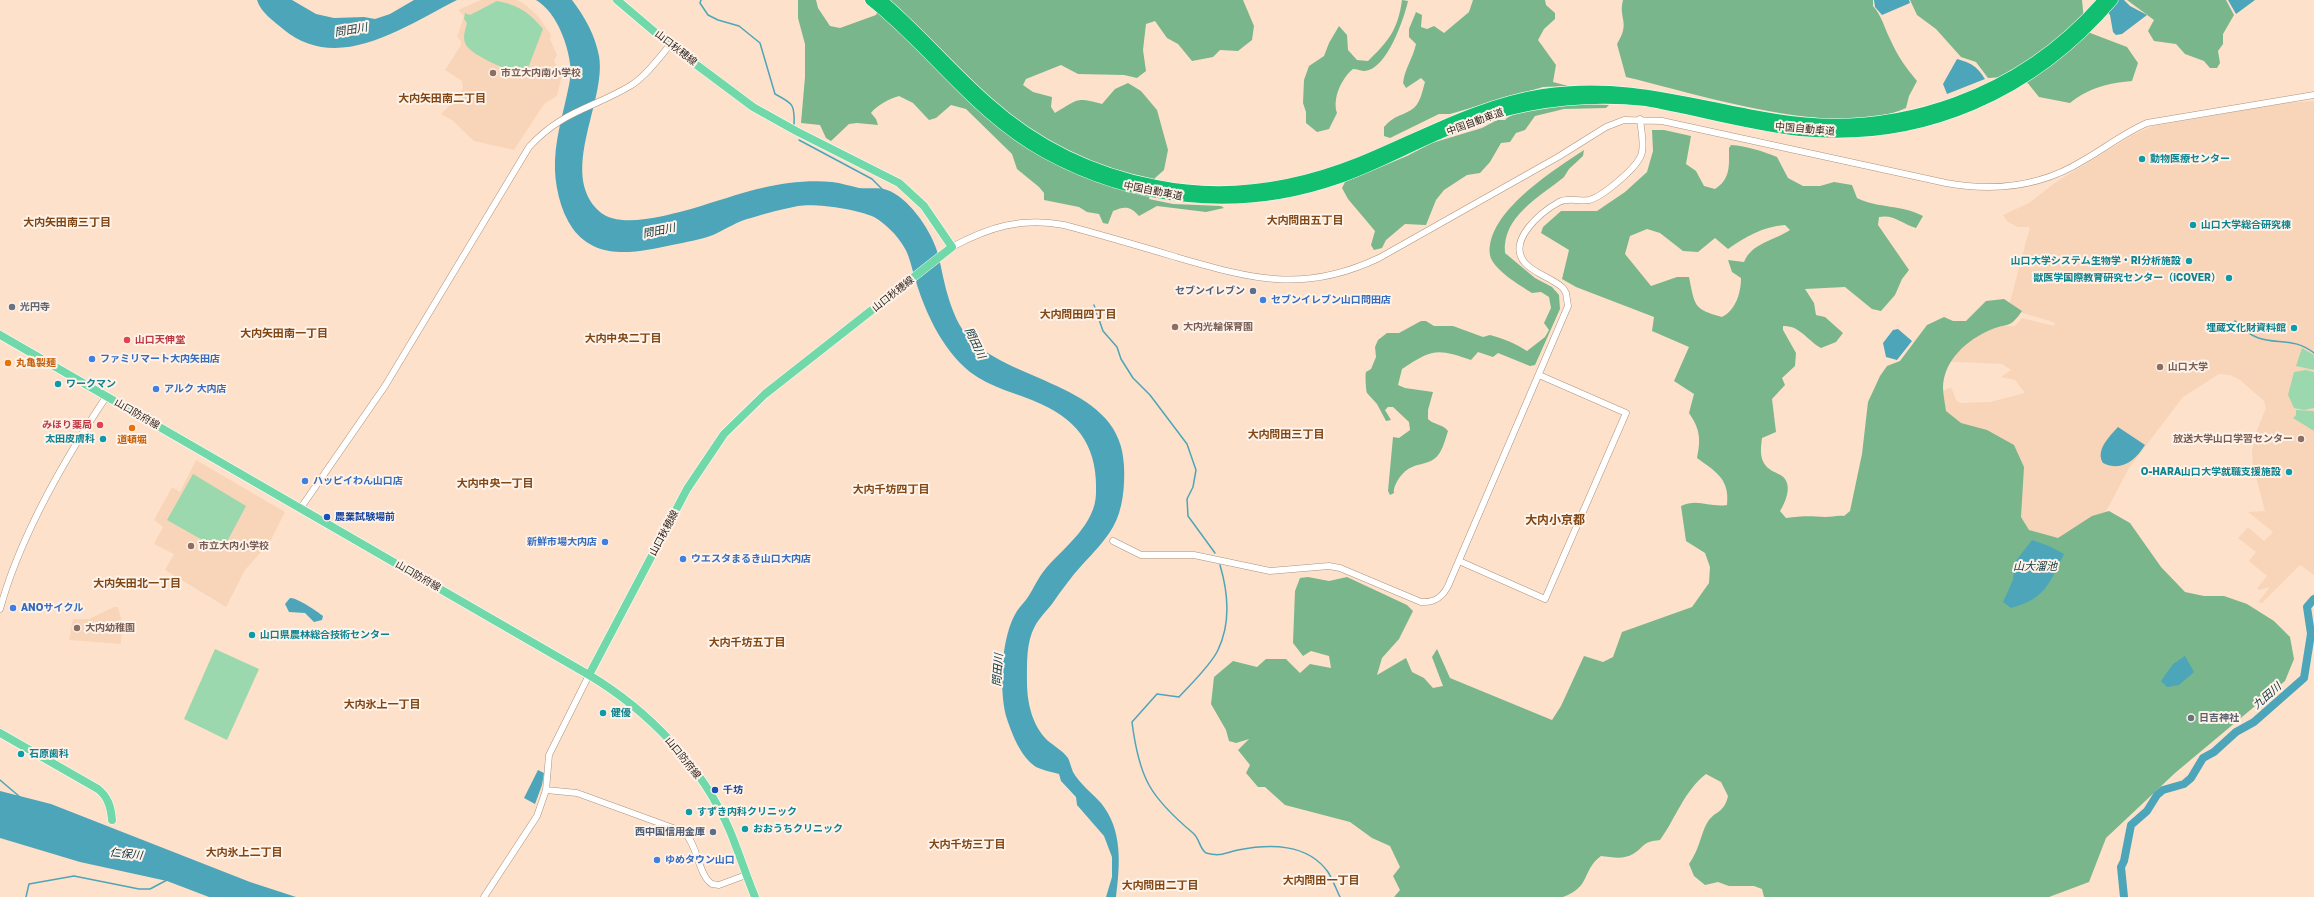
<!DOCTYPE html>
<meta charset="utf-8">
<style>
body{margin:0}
canvas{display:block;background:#fee1ca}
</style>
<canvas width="2314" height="897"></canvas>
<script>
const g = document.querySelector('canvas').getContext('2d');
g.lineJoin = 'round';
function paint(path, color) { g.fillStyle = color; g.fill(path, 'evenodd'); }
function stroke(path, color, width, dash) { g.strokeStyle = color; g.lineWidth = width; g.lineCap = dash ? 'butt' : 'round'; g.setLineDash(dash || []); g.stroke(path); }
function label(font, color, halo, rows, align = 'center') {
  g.font = font + ' "Golos Text","Noto Sans JP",sans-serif'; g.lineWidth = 4; g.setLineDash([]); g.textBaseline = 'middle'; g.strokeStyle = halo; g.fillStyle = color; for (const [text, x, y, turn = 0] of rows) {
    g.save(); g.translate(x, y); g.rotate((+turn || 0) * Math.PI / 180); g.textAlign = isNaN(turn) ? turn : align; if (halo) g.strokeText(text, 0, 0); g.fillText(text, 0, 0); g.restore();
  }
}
const built = new Path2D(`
 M481 0H517L526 5 538 16 551 35 550 39 557 55 554 61 562 75 557 96 544 104 514 150 474 141 452 120 441 114 459 96 463 88 462 81 445 70 461 45V41L457 37 464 16 458 10Z
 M2314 101V575L2300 565 2262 603 2258 602 2270 587 2259 590 2257 588 2267 576 2249 561 2256 552 2238 538 2248 527 2264 541 2273 532 2248 512 2265 511 2253 466 2252 451 2255 435 2266 408 2264 401 2240 380 2230 375 2219 374 2183 397 2129 468 2109 506 2058 585 1916 410 1939 393 1951 387 1956 400 1960 403 1990 402 2025 393 2015 380 2001 377 2011 370 2002 364 1935 361 1985 326H2015L2022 318 2054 326 2055 323 2050 321 2008 309 2030 227H2018L2008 222 2003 215 2029 203 2056 182 2133 135 2153 126 2284 103Z
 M196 460 285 512 270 542 245 570 226 607 165 570 174 554 154 544 163 527 154 520 172 487 180 492Z
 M114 607H118L122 622 121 644 69 640 73 619H89Z`);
const green = new Path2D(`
 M497 1C518 5 529 12 543 29L525 76C512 72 472 56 466 45 462 38 465 31 467 23L464 19 465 13 470 15Z
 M2302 348 2314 355V370L2296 366Z
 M2306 370 2314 372V408L2304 410 2294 408 2288 395 2294 372Z
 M2296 410 2314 411V431L2293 418 2296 415Z
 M193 474 246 506 222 551 167 520Z
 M215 649 259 669 227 740 184 719Z`);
const forest = new Path2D(`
 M798 0H816L818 8 830 26 840 28 876 15 883 0H1243L1254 26 1252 40 1238 51 1220 50 1213 57 1192 61 1178 44 1167 38 1155 21 1146 24 1143 50 1146 71 1137 78 1124 75 1078 74 1061 65 1026 79 1023 85 1033 92 1052 97 1051 107 1055 113C1079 99 1075 97 1102 104L1115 89 1128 83 1141 91 1157 110 1168 150 1164 170 1155 178 1149 199 1173 204 1221 206 1224 208 1206 212 1157 206 1139 216C1130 206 1125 206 1113 211L1108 224 1103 223 1099 214 1087 212 1079 207 1044 200V193L1039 187 1017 169 1012 154 966 109 951 105 936 118 929 120 913 103 899 96C889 99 877 105 871 113L876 119 878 125 857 123 849 124 831 141 826 138 820 125 801 123 805 77V44L798 18Z
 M1402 0 1408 1C1404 19 1387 69 1365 71 1361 71 1357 69 1353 69 1342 78 1332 98 1337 113L1329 129 1317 132 1306 123V112L1303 103 1304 80 1309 66 1324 56 1329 43 1339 26 1347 35 1348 50 1357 60 1368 61C1389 41 1398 29 1402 0Z
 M1473 0H1545L1546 5 1555 13V19L1544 29 1538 40 1556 65 1553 82 1568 86 1543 87 1450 114H1439L1390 138 1384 136V127C1395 115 1399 117 1411 110 1420 105 1422 92 1425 82L1421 78 1406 88 1403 83C1405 68 1413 58 1416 44L1409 37V29L1416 12 1422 15 1421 27 1427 29 1434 26 1444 33 1469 12Z
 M1623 0H1873V6C1882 16 1884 27 1890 39 1897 55 1906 68 1917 81L1909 96 1906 108C1836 140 1699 94 1626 77L1617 44C1631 22 1618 19 1623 0Z
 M1910 0H2082L2085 31 2127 47 2138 63 2132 81C2107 83 2089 88 2070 103L2039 97 2022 76 1988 78 1976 62 1961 57 1936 29 1917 15Z
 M2127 0H2226L2234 15 2223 34V44L2218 51 2220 63 2217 68H2210L2204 61 2185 54 2176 44 2154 41 2148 31 2154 20Z
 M1590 104 1609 105 1606 108 1564 109 1535 116 1525 130 1516 133 1510 142 1501 143 1490 162 1480 173 1467 175 1444 190 1436 200 1426 225 1405 224 1386 240 1382 248 1374 250 1371 245 1375 231 1348 199 1342 188 1345 182 1407 156 1432 143 1482 128 1497 120H1505C1515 108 1573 105 1590 104Z
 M1652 130H1664L1691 136 1686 164 1696 171 1704 186 1715 189C1731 179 1729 165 1729 148L1731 145C1747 146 1762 151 1777 157L1788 178 1803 186H1820L1834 182 1852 185 1857 198C1880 209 1900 204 1923 216L1916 228C1902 224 1894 214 1879 217L1878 225 1909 270 1902 279 1895 295 1881 311 1872 309 1845 287 1805 289 1814 303 1816 315 1825 317 1843 333 1836 342 1821 348C1807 340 1799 325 1783 326V330L1796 353 1795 366 1782 378 1785 385 1772 399 1776 432 1762 438C1761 447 1759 458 1766 466 1769 470 1777 473 1782 476 1793 484 1786 502 1780 511L1786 518C1801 516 1810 516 1825 517 1832 517 1837 515 1844 516L1850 511 1862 454 1868 402 1880 376 1887 366 1900 361 1927 325 1944 317 1953 321H1966L1986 301 2004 299 2022 311C2009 330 2008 322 1990 330 1967 340 1944 360 1943 387 1943 395 1945 403 1946 411L1961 423 1987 430 2014 445 2024 467 2021 517 2029 530 2058 538 2092 516 2109 511 2130 523 2161 567 2185 592 2204 596H2224L2247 604 2274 621 2290 637 2294 659 2285 681 2175 773 2106 838 2089 882 2049 897H1764L1762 889 1754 886H1729L1718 882 1705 885 1694 876 1689 864C1700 848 1700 836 1707 823 1715 810 1724 814 1728 796L1721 782 1706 774C1684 791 1676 818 1660 840 1641 842 1646 846 1633 854 1623 860 1612 857 1601 856 1581 871 1592 886 1563 897H1394L1400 890 1393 876 1400 867 1390 846 1372 838 1350 822 1285 805 1265 787H1258L1246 773 1250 765 1238 750 1249 739 1236 743 1229 741 1226 730 1211 704 1214 677 1233 661 1257 667 1266 659H1286L1300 673 1310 664 1331 668 1329 656 1311 651 1303 656 1293 643 1295 591 1300 578 1308 577 1329 581 1347 577 1407 605 1413 611 1399 639 1382 658 1377 675 1406 658 1412 672 1424 678 1433 688 1443 686 1432 657 1437 649 1450 678 1552 720 1561 706 1584 656 1603 662 1613 657 1622 632 1692 607 1709 583 1710 567 1705 553 1686 541 1681 506C1698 498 1710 508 1727 505 1730 479 1716 472 1697 458 1701 439 1700 429 1689 413L1694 394 1674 381 1689 347 1652 331 1654 317 1576 287 1562 279 1569 250 1541 233 1543 227 1561 211H1597L1625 192 1647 172 1653 151ZM1785 225 1790 230C1773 241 1752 243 1744 262L1728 260 1732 272 1741 278C1741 292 1736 310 1722 317 1693 309 1695 306 1689 277H1677L1651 286 1625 254 1630 236 1647 229 1660 233 1683 251 1698 252 1715 238 1728 249C1747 236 1762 227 1785 225Z
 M1584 150 1583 156 1569 169 1564 177C1540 197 1502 216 1505 253L1535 278 1552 287 1559 295 1560 309 1535 365 1530 366 1498 353 1493 357 1478 352 1471 360C1437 348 1432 349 1402 369L1398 385 1405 388 1433 392 1428 410V419C1434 425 1443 424 1448 431 1445 440 1442 454 1434 459 1427 464 1417 464 1410 468 1402 472 1393 485 1394 493L1390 495 1388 491 1393 437 1399 438 1410 430 1409 422 1393 407H1388L1385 410 1391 420 1386 421 1377 404 1367 393C1366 391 1365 374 1366 372L1371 369 1376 357 1375 347 1378 340 1387 333H1399L1421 321H1426L1434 326H1453L1483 337 1490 335C1504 339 1515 343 1527 351L1545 337 1549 330 1544 323 1551 308 1549 297 1541 292 1532 293C1521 286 1492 269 1490 255 1485 213 1554 170 1584 150Z`);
const water = new Path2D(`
 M257 0H292L316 14 334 18 364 17 375 19 390 14 414 0H457C405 26 338 75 283 29 274 21 261 13 257 0Z
 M536 0H572C585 17 595 35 599 56 607 101 557 174 600 212 630 238 725 195 762 188 784 183 808 180 832 182 841 183 850 186 859 188 868 189 879 187 887 190 908 197 929 228 936 248 941 263 943 280 948 296 952 310 959 328 970 339 1015 384 1122 385 1124 466 1125 485 1123 510 1113 527 1105 541 1092 554 1082 565 1071 577 1061 591 1052 604 1046 611 1039 619 1035 626 1026 642 1027 664 1027 682 1027 702 1032 725 1047 740 1054 746 1063 751 1068 758 1070 762 1071 767 1073 772 1079 783 1092 793 1101 803 1123 830 1120 865 1116 897H1106L1112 877V857L1104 836 1077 805 1076 797 1061 781 1059 774C1052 772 1042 770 1036 767 1020 756 1012 734 1006 716 999 688 1001 636 1017 611 1020 606 1025 602 1028 597 1035 586 1039 576 1047 567 1066 546 1095 524 1096 494 1098 450 1081 422 1041 404 1017 393 991 388 970 372 941 348 924 310 914 275 911 265 909 255 904 247 897 235 886 224 874 217 857 209 816 203 798 206 783 209 766 213 751 218 738 221 726 229 713 235 700 240 686 242 672 245 638 252 598 262 573 229 560 211 554 183 555 161 556 131 567 102 571 73 570 49 558 13 536 0Z
 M1874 0H1909L1910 3 1882 15 1875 7Z
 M2098 0H2124L2130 6 2147 15 2122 34 2116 35 2113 32 2110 15Z
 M2228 0H2255L2236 14Z
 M1957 59C1971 63 1977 66 1985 79L1947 94 1943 84Z
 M1898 329 1912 341 1897 360 1886 357 1883 343 1893 330Z
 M2118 427 2145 445C2135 461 2121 472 2103 463 2095 450 2110 436 2118 427Z
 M2032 540 2049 546 2064 554C2049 584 2045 599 2011 608L2003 602 2013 580 2015 562Z
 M290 598C296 597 317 611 323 616L322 620 314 622 305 613 289 612 285 604Z
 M2185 656 2194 672 2179 685 2167 687 2161 681 2173 664Z
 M538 770 544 773 542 785 535 804 524 798Z
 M0 791 51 804 250 882 296 897H209L167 881 80 862 0 838Z`);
const stream = new Path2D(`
 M701 0 700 3 708 15 718 20 739 26 760 43 775 94C792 103 795 104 794 124
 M799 140 872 179 883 190
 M1094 305 1103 331 1117 347 1121 359 1133 378 1150 395 1187 444 1196 470 1193 487 1187 499 1188 516 1215 553
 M2235 321C2264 354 2286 331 2314 353
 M1220 565C1228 592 1231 623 1218 650 1211 665 1190 685 1179 697L1157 694 1132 722C1139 778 1150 797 1193 833 1200 839 1199 848 1206 853 1221 857 1224 853 1238 850 1270 844 1307 843 1328 872 1333 880 1336 889 1340 897
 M0 780 20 797
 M26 897 29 884 74 876 139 889H150L167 880`);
const river = new Path2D(`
 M2124 897 2121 867 2124 861 2131 825 2147 811 2157 795 2163 790 2184 784 2191 778 2203 758 2214 752 2236 732 2254 722 2304 678 2311 634 2307 607 2314 599`);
const minor = new Path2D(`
 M952 247C989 227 1022 217 1064 225 1102 235 1139 246 1176 257 1252 279 1303 294 1379 258L1558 157 1606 127 1624 120 1662 121 1946 183C1995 192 2041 187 2084 160 2105 148 2124 133 2147 123L2314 95
 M300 509 385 386 529 147C562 111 591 109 630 86 646 76 658 59 670 45
 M1113 541 1141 555H1194L1270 571 1329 566 1340 568 1421 602C1434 603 1442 598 1448 586L1568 306 1566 293 1563 288C1552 278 1535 274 1525 263 1506 241 1541 212 1559 202 1569 197 1578 202 1589 200 1602 197 1640 166 1642 152 1644 142 1641 130 1640 119
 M1459 561 1545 599 1626 413 1539 375
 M0 609C20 536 64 460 106 397
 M546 790 577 793 684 832C698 845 698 875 712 884L719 885 746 875
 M484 897 537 816 546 790 549 755 589 675`);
const major = new Path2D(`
 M0 335 589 675C649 711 702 766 730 831 739 853 746 875 755 897
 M589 675 687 489 724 434 765 394 952 247 924 206 899 183 796 131 753 107 670 45 617 0
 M0 733 98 789C108 797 111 807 112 820`);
const highway = new Path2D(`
 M870 0C931 48 975 115 1045 153 1134 202 1240 213 1337 179 1378 165 1415 143 1456 127 1518 103 1579 94 1646 101 1697 110 1748 125 1800 131 1923 143 2034 93 2113 0
 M882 0C920 32 951 70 989 103 1036 145 1094 173 1156 185 1225 199 1295 188 1360 162 1421 137 1478 104 1543 94 1627 81 1695 106 1776 119 1899 139 2022 94 2103 0`);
const markers = [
 [493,73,4,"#8d6e63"],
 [2142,159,4,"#0f9aa8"],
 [2193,225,4,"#0f9aa8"],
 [2189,261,4,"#0f9aa8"],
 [2229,278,4,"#0f9aa8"],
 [1253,291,4,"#5c6f8a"],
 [1263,300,4,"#3f7fe0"],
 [12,307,4,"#6b7280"],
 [1175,327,4,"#8d6e63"],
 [2294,328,4,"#0f9aa8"],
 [127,340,4,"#e0444e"],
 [92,359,4,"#3f7fe0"],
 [8,363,4,"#e8710a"],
 [2160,367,4,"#8d6e63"],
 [58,384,4,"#0f9aa8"],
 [156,389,4,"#3f7fe0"],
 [100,425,4,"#e0444e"],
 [132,428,4,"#e8710a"],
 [103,439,4,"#0f9aa8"],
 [2301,439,4,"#8d6e63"],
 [2289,472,4,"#0f9aa8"],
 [305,481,4,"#3f7fe0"],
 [327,517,4,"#1a4fb4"],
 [605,542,4,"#3f7fe0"],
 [191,546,4,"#8d6e63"],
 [683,559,4,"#3f7fe0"],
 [13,608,4,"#3f7fe0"],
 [77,628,4,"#8d6e63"],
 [252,635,4,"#0f9aa8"],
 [603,713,4,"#0f9aa8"],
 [2191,718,4,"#6b7280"],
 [21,754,4,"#0f9aa8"],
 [715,790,4,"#1a4fb4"],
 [689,812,4,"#0f9aa8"],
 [745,829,4,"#0f9aa8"],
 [713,832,4,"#5c6f8a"],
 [657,860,4,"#3f7fe0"]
];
const streetNames = [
 ["山口秋穂線",676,48,38],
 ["中国自動車道",1475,122,-20],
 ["中国自動車道",1805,129,5],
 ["中国自動車道",1153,191,11],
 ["山口秋穂線",893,294,-38],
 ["山口防府線",137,414,30],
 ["山口秋穂線",664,533,-62],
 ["山口防府線",418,576,30],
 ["山口防府線",683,758,51]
];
const educationNames = [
 ["市立大内南小学校",501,73],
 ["大内光輪保育園",1183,327],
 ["山口大学",2168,367],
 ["放送大学山口学習センター",2293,439,"right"],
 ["市立大内小学校",199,546],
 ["大内幼稚園",85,628]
];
const cultureNames = [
 ["動物医療センター",2150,159],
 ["山口大学総合研究棟",2201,225],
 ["山口大学システム生物学・RI分析施設",2181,261,"right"],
 ["獣医学国際教育研究センター（iCOVER）",2221,278,"right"],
 ["埋蔵文化財資料館",2286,328,"right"],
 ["ワークマン",66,384],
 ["太田皮膚科",95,439,"right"],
 ["O-HARA山口大学就職支援施設",2281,472,"right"],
 ["山口県農林総合技術センター",260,635],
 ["健優",611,713],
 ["石原歯科",29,754],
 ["すずき内科クリニック",697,812],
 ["おおうちクリニック",753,829]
];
const serviceNames = [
 ["セブンイレブン",1245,291],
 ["西中国信用金庫",705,832]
];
const shopNames = [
 ["セブンイレブン山口問田店",1271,300],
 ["ファミリマート大内矢田店",100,359],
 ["アルク 大内店",164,389],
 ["ハッピイわん山口店",313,481],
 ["新鮮市場大内店",597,542,"right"],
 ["ウエスタまるき山口大内店",691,559],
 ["ANOサイクル",21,608],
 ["ゆめタウン山口",665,860]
];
const worshipNames = [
 ["光円寺",20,307],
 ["日吉神社",2199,718]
];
const healthNames = [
 ["山口天伸堂",135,340],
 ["みほり薬局",92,425,"right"]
];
const foodNames = [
 ["丸亀製麺",16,363],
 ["道頓堀",132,440,"center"]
];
const transitNames = [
 ["農業試験場前",335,517],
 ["千坊",723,790]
];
const waterNames = [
 ["問田川",351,30,-10],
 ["問田川",659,231,-12],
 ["問田川",975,343,64],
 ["山大溜池",2035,567],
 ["問田川",998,670,-86],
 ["九田川",2267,696,-41],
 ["仁保川",126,854,6]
];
const neighbourhoodNames = [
 ["大内矢田南二丁目",442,99],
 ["大内問田五丁目",1305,221],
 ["大内矢田南三丁目",67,223],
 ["大内問田四丁目",1078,315],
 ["大内矢田南一丁目",284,334],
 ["大内中央二丁目",623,339],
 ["大内問田三丁目",1286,435],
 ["大内中央一丁目",495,484],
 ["大内千坊四丁目",891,490],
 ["大内矢田北一丁目",137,584],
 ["大内千坊五丁目",747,643],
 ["大内氷上一丁目",382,705],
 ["大内千坊三丁目",967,845],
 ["大内氷上二丁目",244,853],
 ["大内問田一丁目",1321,881],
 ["大内問田二丁目",1160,886]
];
const quarterNames = [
 ["大内小京都",1555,520]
];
paint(built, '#f8d5b9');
paint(green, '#9cd8ad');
paint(forest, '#79b68c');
paint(water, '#4da5b9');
stroke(stream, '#4da5b9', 1.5);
stroke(river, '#4da5b9', 8);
stroke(minor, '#ac927c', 7);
stroke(major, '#fff', 9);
stroke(highway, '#fff', 11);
stroke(minor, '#fff', 6);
stroke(major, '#71d9a9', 8);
stroke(highway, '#12bf70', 10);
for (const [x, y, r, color] of markers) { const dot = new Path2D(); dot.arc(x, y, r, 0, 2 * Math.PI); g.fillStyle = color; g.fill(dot); stroke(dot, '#fef2e9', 1.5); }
label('10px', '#2f241c', '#fef2e9', streetNames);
label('bold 10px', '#785e54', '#fef2e9', educationNames, 'left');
label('bold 10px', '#0d838f', '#fef2e9', cultureNames, 'left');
label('bold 10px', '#4e5e75', '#fef2e9', serviceNames, 'right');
label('bold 10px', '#366cbe', '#fef2e9', shopNames, 'left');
label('bold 10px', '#5b616d', '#fef2e9', worshipNames, 'left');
label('bold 10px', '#be3a42', '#fef2e9', healthNames, 'left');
label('bold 10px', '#c56008', '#fef2e9', foodNames, 'left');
label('bold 10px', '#164399', '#fef2e9', transitNames, 'left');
label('italic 11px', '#09343d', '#fef2e9', waterNames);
label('bold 11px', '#804613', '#fef2e9', neighbourhoodNames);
label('bold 12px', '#804613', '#fef2e9', quarterNames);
</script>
